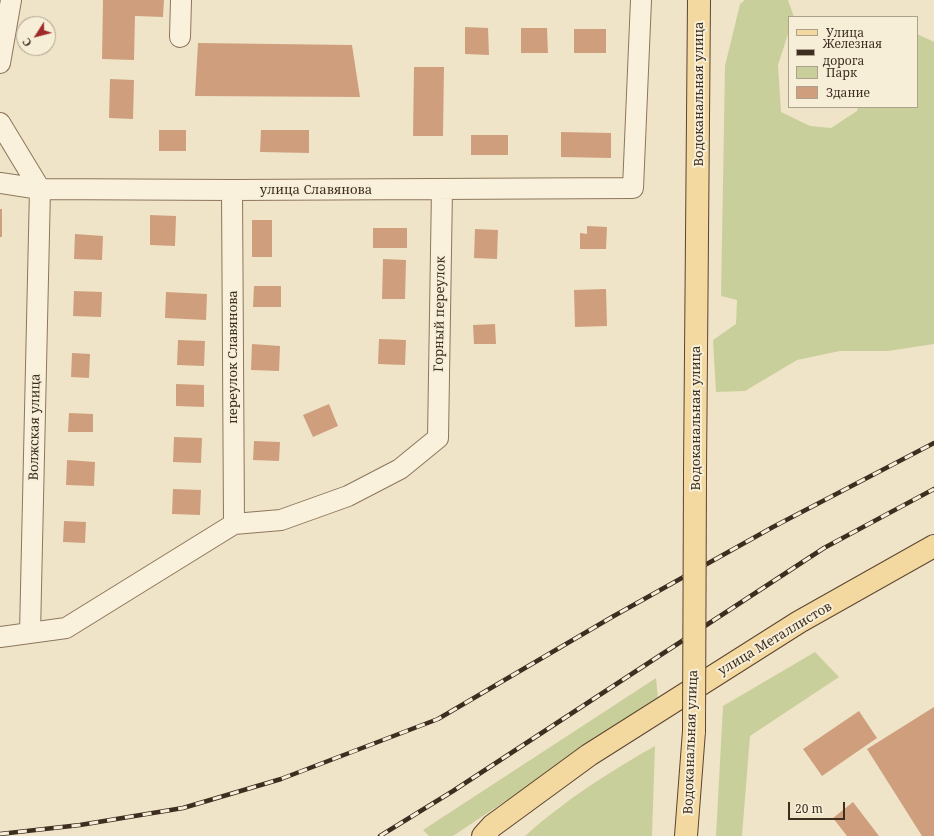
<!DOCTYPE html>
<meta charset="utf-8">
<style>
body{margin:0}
#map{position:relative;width:934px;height:836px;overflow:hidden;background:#f0e4c8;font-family:"Noto Serif",serif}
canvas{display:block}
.legend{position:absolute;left:788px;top:16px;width:130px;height:92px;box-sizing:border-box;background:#f7eed8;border:1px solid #ada18e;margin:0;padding:5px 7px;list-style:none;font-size:12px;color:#3d2e20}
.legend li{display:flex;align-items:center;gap:8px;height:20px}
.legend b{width:20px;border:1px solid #ada18e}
.north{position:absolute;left:16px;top:16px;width:40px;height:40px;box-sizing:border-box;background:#f7eed8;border:1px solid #ada18e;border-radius:50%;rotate:234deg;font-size:11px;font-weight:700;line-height:16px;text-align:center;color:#3d2e20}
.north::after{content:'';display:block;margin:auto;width:14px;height:18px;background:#9e2a2b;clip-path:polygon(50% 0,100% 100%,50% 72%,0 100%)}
.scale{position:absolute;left:788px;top:802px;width:57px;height:18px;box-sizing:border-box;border:2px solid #3d2e20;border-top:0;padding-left:5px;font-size:12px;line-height:14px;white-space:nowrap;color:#3d2e20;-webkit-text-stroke:3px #f7eed8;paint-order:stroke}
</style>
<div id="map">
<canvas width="934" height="836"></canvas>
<ul class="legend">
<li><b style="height:5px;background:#f3d9a0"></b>Улица</li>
<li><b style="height:5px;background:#3d2e20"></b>Железная дорога</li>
<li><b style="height:11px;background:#c9cf9b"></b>Парк</li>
<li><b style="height:11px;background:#cf9f7d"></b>Здание</li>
</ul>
<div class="north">С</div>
<div class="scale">20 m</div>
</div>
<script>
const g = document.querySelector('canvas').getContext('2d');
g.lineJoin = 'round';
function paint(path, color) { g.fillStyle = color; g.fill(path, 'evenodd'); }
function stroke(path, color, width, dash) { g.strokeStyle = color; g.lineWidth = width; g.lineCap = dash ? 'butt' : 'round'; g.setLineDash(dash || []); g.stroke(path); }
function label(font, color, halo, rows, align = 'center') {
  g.font = font + ' "Noto Serif",serif'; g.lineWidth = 4; g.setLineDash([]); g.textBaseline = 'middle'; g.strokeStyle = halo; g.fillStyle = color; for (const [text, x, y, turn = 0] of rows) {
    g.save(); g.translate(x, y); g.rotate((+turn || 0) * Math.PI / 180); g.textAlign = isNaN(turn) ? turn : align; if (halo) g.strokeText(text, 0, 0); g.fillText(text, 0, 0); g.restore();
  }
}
const green = new Path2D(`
 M745 0H788L794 17H789V31L778 65 781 112 810 126 831 128 857 111 858 107H917V34L934 42V344L888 351H840L797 360 745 391 716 392 713 340 736 324 737 300 721 296 725 66 740 4Z
 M815 652 839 677 750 736 742 836H716L723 706Z
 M656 678 658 699 453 836H429L423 830Z
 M655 746 652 836H525C565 800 609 772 655 746Z`);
const building = new Path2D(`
 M103 0H164L163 17 135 16 134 60 102 59Z
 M465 27 488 28 489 55 465 54Z
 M521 28H547L548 53H521Z
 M574 29H606V53H574Z
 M198 43 352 45 360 97 195 96Z
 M414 67H444L443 136H413Z
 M110 79 134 80 133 119 109 118Z
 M159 130H186V151H159Z
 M261 130H309V153L260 152Z
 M561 132 611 133V158L561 157Z
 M471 135H508V155H471Z
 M0 209H2V237H0Z
 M150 215 176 216 175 246 150 245Z
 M252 220H272V257H252Z
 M587 226 607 227 606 249H580V233L587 234Z
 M373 228H407V248H373Z
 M475 229 498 230 497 259 474 258Z
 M75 234 103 236 102 260 74 259Z
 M383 259 406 260 405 299H382Z
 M254 286H281V307H253Z
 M606 289 607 326 575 327 574 290Z
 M74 291 102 292 101 317 73 316Z
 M166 292 207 294 206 320 165 318Z
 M495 324 496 344H474L473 325Z
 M379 339 406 340 405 365 378 364Z
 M178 340 205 341 204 366 177 365Z
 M252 344 280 346 279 371 251 370Z
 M72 353 90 354 89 378 71 377Z
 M176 384 204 385V407L176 406Z
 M329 404 338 426 313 437 303 415Z
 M69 413 93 414V432H68Z
 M174 437 202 438 201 463 173 462Z
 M254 441 280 442 279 461 253 460Z
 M67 460 95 462 94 486 66 485Z
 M173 489 201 490 200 515 172 514Z
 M64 521 86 522 85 543 63 542Z
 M934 707V836H922L867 749Z
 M859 711 877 738 822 776 803 749Z
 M853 802 879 836H847L833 818Z`);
const minor = new Path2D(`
 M180 37 181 0
 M0 63 11 0
 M0 123 40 189 30 633
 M0 183 40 189 232 190 633 188 641 0
 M232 190 234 524
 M0 637 66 628 234 524 281 520 348 496 400 469 438 438 442 189`);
const major = new Path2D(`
 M695 472 699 0
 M483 836 492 826 589 755 799 622 934 546
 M686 836 694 731`);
const rail = new Path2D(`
 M0 834 80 825 183 808 281 779 438 719 612 617 773 527 934 443
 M380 836 453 791 824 548 934 489`);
const majorBridge = new Path2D(`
 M694 731 695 472`);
const streetNames = [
 ["Водоканальная улица",699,94,-90],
 ["улица Славянова",316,190],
 ["Горный переулок",440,314,-89],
 ["переулок Славянова",233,357,-90],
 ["Водоканальная улица",696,418,-90],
 ["Волжская улица",35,427,-89],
 ["улица Металлистов",775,639,-31],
 ["Водоканальная улица",691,742,-88]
];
paint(green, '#c9cf9b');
paint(building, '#cf9f7d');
stroke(minor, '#8d765c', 22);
stroke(major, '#5b4430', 24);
stroke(minor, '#faf1dc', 20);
stroke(major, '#f3d9a0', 22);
stroke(rail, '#3d2e20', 4.5);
stroke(rail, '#f7eed8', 3, [9]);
stroke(majorBridge, '#5b4430', 24, []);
stroke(majorBridge, '#f3d9a0', 22);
label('13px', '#3d2e20', '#f7eed8', streetNames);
</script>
